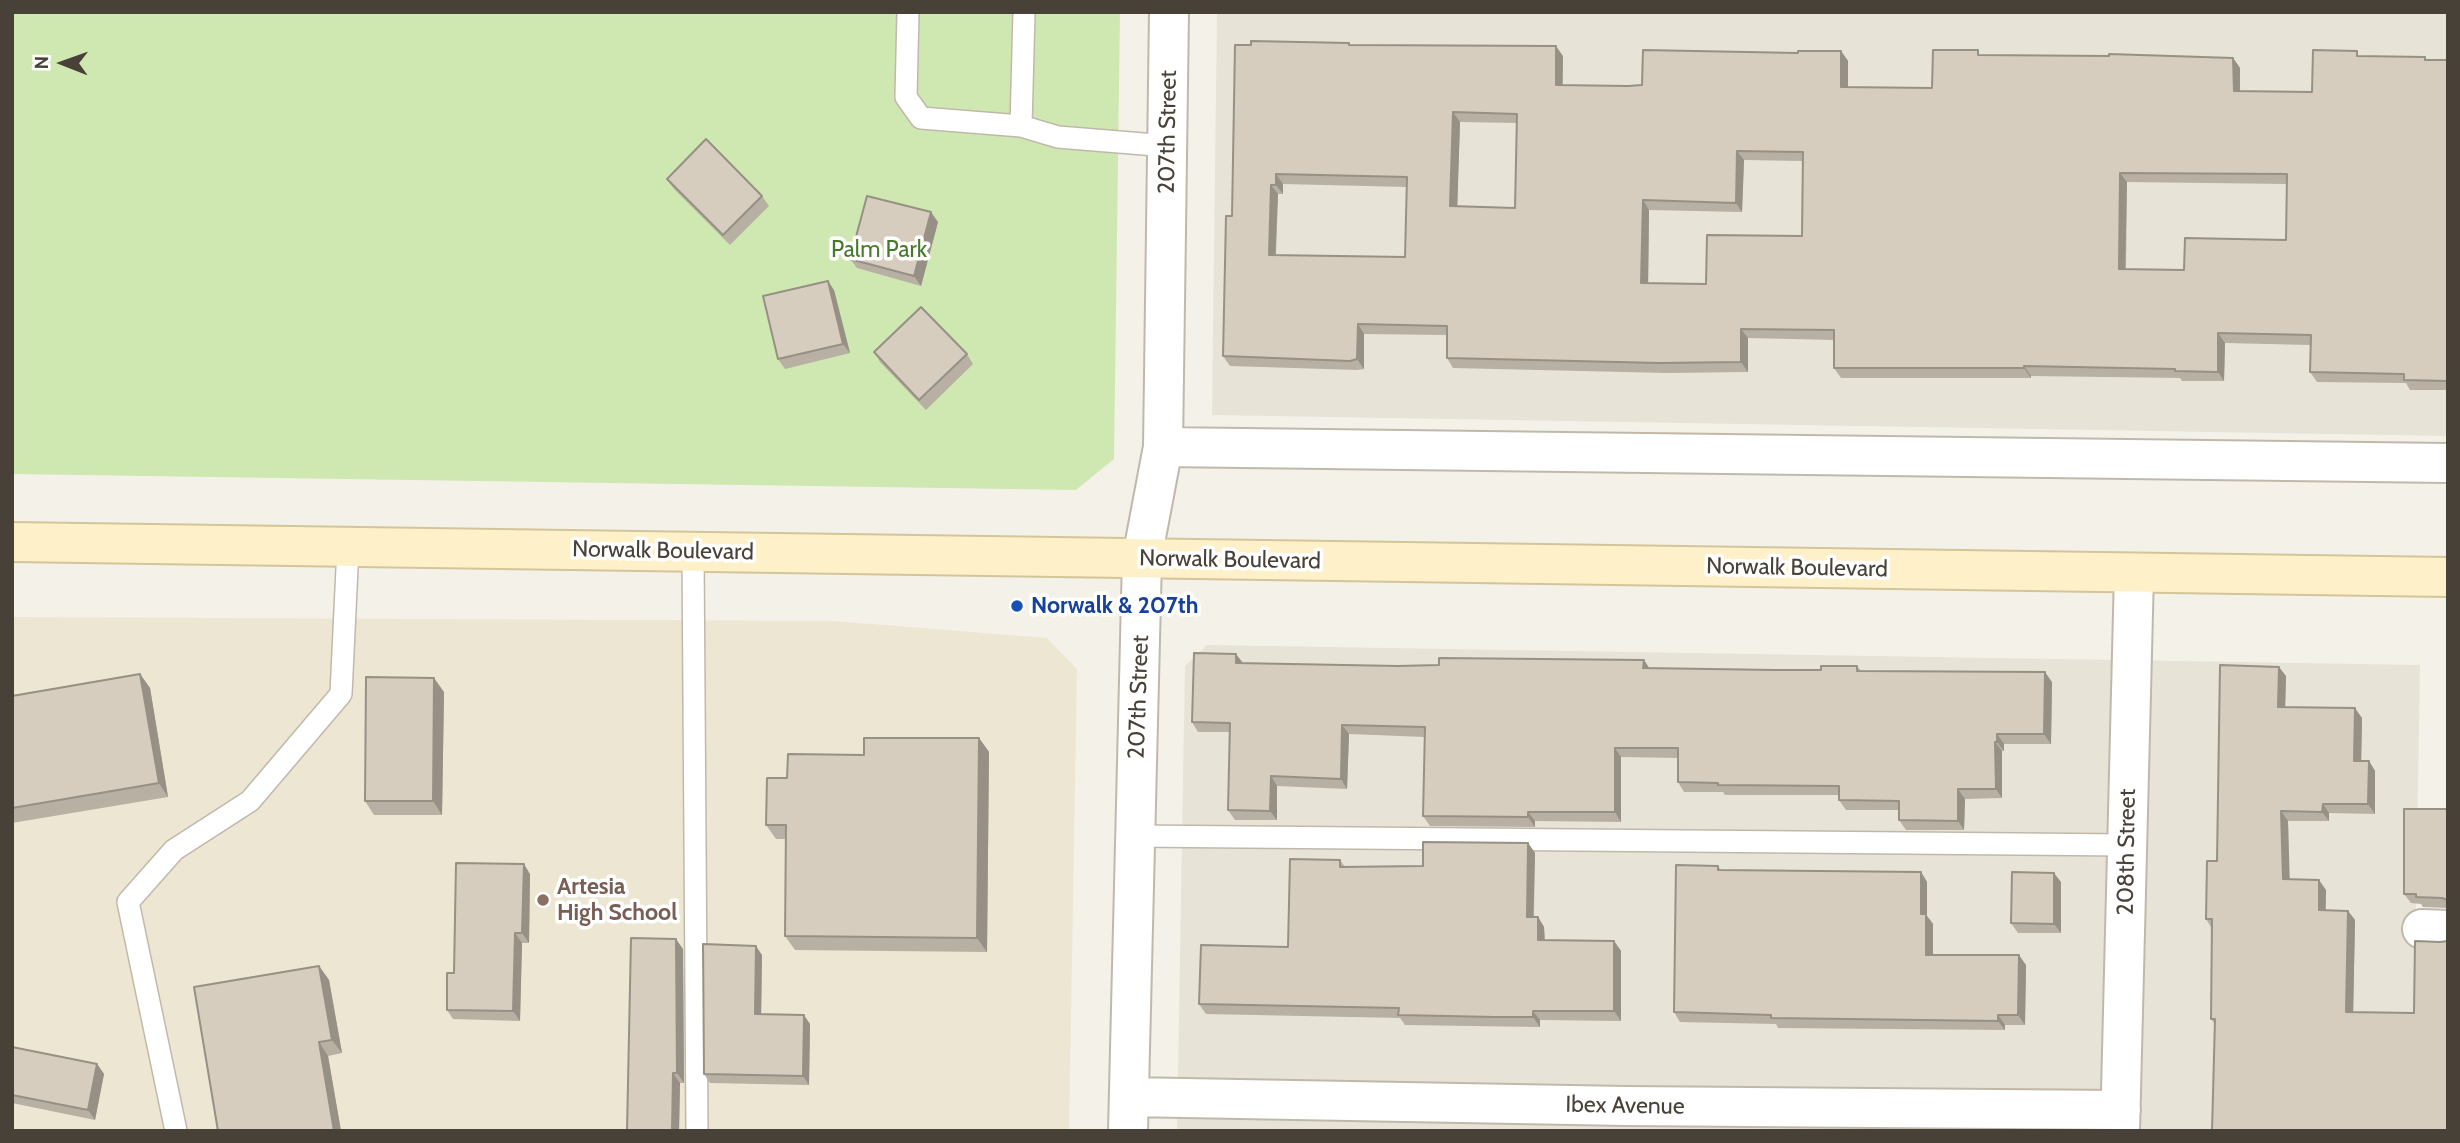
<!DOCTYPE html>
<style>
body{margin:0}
#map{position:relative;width:2460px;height:1143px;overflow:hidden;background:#f4f1e9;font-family:Cabin,sans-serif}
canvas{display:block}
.frame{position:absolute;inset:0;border:14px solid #484137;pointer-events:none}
.north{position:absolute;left:28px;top:28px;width:70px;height:70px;-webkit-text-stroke:5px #fff;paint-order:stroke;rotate:271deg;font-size:19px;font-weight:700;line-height:28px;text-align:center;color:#484137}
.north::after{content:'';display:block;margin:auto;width:24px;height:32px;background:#484137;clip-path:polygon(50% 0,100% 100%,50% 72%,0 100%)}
</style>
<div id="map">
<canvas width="2460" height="1143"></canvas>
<div class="frame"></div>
<div class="north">N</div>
</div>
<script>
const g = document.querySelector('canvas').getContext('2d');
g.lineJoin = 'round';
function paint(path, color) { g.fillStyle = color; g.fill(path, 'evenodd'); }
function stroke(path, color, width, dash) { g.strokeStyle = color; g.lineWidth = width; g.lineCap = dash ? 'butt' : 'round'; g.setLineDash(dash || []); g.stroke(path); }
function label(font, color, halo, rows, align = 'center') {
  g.font = font + ' Cabin,sans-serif'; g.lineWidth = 7; g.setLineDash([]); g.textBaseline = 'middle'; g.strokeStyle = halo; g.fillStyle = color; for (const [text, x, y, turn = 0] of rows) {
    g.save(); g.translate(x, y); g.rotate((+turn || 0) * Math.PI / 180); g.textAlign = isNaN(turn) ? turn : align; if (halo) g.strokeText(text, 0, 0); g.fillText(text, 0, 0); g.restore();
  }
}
const residential = new Path2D(`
 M1217 12H2448V436L1212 415Z
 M1207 645 2420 665 2412 1131H1177L1185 666Z`);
const education = new Path2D(`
 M12 617 834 621 1047 638 1077 669 1069 1131H12Z`);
const green = new Path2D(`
 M12 12H1120L1114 459 1076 490 12 474Z`);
const lane = new Path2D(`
 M908 12 906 97 921 118 1021 126 1058 137 1168 146
 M1021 126 1024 12
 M693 552 697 1131
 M1135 836 2127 845
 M176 1131 128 902 174 850 250 801 341 694 348 547`);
const street = new Path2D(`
 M1163 447 2448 463
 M2422 929 2448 930
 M1129 1097 1626 1106 2121 1110
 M1128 1131 1142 558 1163 447 1169 12
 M2120 1131 2134 573`);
const secondary = new Path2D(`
 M12 542 2448 577`);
const wall = new Path2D(`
 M1251 45H1351L1563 56V85L1628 86 1642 85 1798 53 1841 51 1848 61V87L1932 88 1981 55 2233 58 2240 68V91L2312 92 2361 56 2425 57 2427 60H2448V390H2410L2406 383 2317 382 2310 372V345L2225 343 2224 381H2182L2180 378 2031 376V378H1841L1834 368V340L1748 338V372L1667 373 1453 368 1447 358V335L1364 334V369L1357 370 1230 366 1223 356 1232 216ZM1460 122 1517 123 1515 208 1457 207ZM1744 160 1803 161 1802 236 1706 284 1648 283 1649 210 1742 212ZM2127 182 2287 184 2286 240 2184 270 2126 269ZM1283 184 1407 187 1405 257 1276 255 1278 194H1283Z
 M667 179 762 196 769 206 730 245 674 189Z
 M938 222 921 286 857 268 850 259Z
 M834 290 850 353 785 369 778 359Z
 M874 352 967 354 973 364 926 410 880 362Z
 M1242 663 1398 666 1649 668 1775 670H1821L1857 666 1861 671 2052 682 2051 744H2004V751H2002V798L1965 799 1964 830H1906L1899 820V810H1846L1839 800V795H1725L1723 792H1684L1678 782V758L1621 757V822L1535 821V827L1430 826 1423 816 1425 737 1349 734 1347 789 1277 786V820H1235L1228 810 1230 732H1198L1192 722Z
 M140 674 150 688 168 797 12 823V696Z
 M2286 676 2285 707 2362 718 2361 761H2369L2375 771V814L2329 813V821H2288L2289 880 2326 890V910L2348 911 2355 920 2353 1012 2448 1131 2215 1024 2211 1019V927L2206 919 2217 861Z
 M444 692 442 815H374L365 801Z
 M979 738 989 752 987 952 795 950 785 936 786 839H776L766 825 787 778 864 755Z
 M2448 809V908L2423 907 2421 904 2411 903 2404 894Z
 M1528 843 1535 853 1534 917H1538L1544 927 1545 940 1614 941 1621 951V1021L1540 1020V1027L1405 1025 1400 1018 1206 1014 1199 1004 1288 947 1340 860 1345 867 1423 866Z
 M1718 866 1721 870 1921 872 1927 882V916L1933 924V955L2026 965 2025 1025H2005V1030L1778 1028 1776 1024 1680 1022 1674 1012Z
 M530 874 529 943H522L520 1021 453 1019 447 1010 454 973Z
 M2061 882V933H2018L2011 923Z
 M683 949 684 1083H680L679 1131H627Z
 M762 955 761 1015 810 1024 809 1085 710 1083 704 1074Z
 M319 966 329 980 342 1053 328 1056 341 1131H218Z
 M12 1047 97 1064 104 1074 95 1120 12 1103Z`);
const shadedWall = new Path2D(`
 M1556 46 1563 56 1562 94 1556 85Z
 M1841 51 1848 61V97L1841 87Z
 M2233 58 2240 68V100L2234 91Z
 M1453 112 1460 122 1457 216 1450 206Z
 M1737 151 1744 160 1742 212 1736 203Z
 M2120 173 2127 182 2125 279 2119 269Z
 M1276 174 1283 184V194L1276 185Z
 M1271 185 1278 194 1275 265 1269 255Z
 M1643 200 1649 210 1648 292 1641 283Z
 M931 212 938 222 921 286 914 276Z
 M828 281 834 290 850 353 843 344Z
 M1358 324 1364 334V369L1357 359Z
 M1741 329 1748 338V372L1741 362Z
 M2218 333 2225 343 2224 381 2218 372Z
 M2024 366 2031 376V378L2024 368Z
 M1236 654 1243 663H1236Z
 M1644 660 1650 669 1643 668Z
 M2279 667 2286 676 2285 716 2278 707Z
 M2045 672 2052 682 2051 744 2044 734Z
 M140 674 150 688 168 797 159 783Z
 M434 678 444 692 442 815 433 801Z
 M2355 708 2362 718 2361 771 2354 761Z
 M1342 725 1349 734 1347 789 1341 779Z
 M1997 734 2004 744V751L1997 742Z
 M979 738 989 752 987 952 977 938Z
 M1995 742 2002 751V798L1996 789Z
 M1615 748 1621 757V822L1615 812Z
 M2369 761 2375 771V814L2368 804Z
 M1271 776 1277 786V820L1270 811Z
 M1958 789 1965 799 1964 830 1958 821Z
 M2323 804 2329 813V821L2322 812Z
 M2281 811 2288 821 2290 889 2283 879Z
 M1528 812 1535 821V827L1528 817Z
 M1528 843 1535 853 1533 927 1527 917Z
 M524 864 530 874 529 943 522 933Z
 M1921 872 1927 882V916L1933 924V964L1926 955 1921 914Z
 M2054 873 2061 882V933L2054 924Z
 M2319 880 2326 890 2325 920 2319 910Z
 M2348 911 2355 920 2353 1021 2346 1012Z
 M1538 917 1544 927 1545 949 1538 940Z
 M515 933 522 943 520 1021 513 1011Z
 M676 939 683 949 684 1083 677 1073Z
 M1614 941 1621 951V1021L1614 1011Z
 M756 946 762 955 761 1023 755 1014Z
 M2019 955 2026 965 2025 1025 2018 1015Z
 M319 966 329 980 342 1053 332 1040Z
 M1533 1011 1540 1020V1027L1533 1017Z
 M804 1015 810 1024 809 1085 803 1076Z
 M1998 1015 2005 1025V1030L1998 1021Z
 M319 1042 328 1056 341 1131H334Z
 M97 1064 104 1074 95 1120 88 1110Z
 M673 1073 680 1083 679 1131H672Z`);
const building = new Path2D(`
 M1251 41 1349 43V45L1556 46V85L1628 86 1642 85 1643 50 1798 53V51H1841V87L1932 88 1933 50H1978V55L2109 56V54L2233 58 2234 91 2312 92 2313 50 2357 51V56L2425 57V60H2448L2447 381 2404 380V374L2310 372 2311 335 2218 333V372L2175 371V369L2024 366V368H1834V330L1741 329V362L1660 363 1447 358V326L1358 324 1357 359 1350 361 1223 356 1226 216H1232L1235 45H1251ZM1453 112 1517 114 1515 208 1450 206ZM1737 151 1803 152 1802 236 1707 235 1706 284 1641 283 1643 200 1736 203ZM2120 173 2287 174 2286 240 2185 238 2184 270 2119 269ZM1276 174 1407 177 1405 257 1269 255 1271 185H1276Z
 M706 139 762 196 723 235 667 179Z
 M867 196 931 212 914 276 850 259Z
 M828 281 843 344 778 359 763 296Z
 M921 307 967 354 919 400 874 352Z
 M1194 653 1236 654V663L1398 666 1439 665V658L1644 660 1643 668 1775 670H1821V666H1857V671L2045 672 2044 734H1997V742H1995L1996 789H1958V821L1899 820V801L1839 800V786L1718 785V783L1678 782V748H1615V812H1528V817L1423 816 1425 727 1342 725 1341 779 1271 776 1270 811 1228 810 1230 723 1192 722Z
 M2220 665 2279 667 2278 707 2355 708 2354 761H2369L2368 804H2323L2322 812 2281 811 2283 879 2319 880V910L2348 911 2346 1012 2414 1013 2415 941 2440 942 2448 941V1131H2212L2215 1019H2211L2212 919H2206L2207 861H2217Z
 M140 674 159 783 12 808V696Z
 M366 677 434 678 433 801H365Z
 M864 738H979L977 938 785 936 786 825H766L767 778H787L788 754 864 755Z
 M2404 809H2448V900L2442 898 2416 897V894H2404Z
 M1423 842 1528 843 1527 917H1538V940L1614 941V1011H1533V1017H1494L1398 1015 1399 1008 1199 1004 1201 945 1288 947 1290 859 1340 860V867L1423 866Z
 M456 863 524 864 522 933H515L513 1011 447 1010V973H454Z
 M1676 865 1718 866V870L1921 872V914H1926V955H2019L2018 1015H1998V1021L1771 1018V1015L1674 1012Z
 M2012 872 2054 873V924L2011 923Z
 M631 938 676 939 677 1073H673L672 1131H627Z
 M703 944 756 946 755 1014 804 1015 803 1076 704 1074Z
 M319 966 332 1040 319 1042 334 1131H218L194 987Z
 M12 1047 97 1064 88 1110 12 1095Z`);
const markers = [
 [1017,606,7,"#1a4fb4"],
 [543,900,7,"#8d6e63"]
];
const streetNames = [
 ["207th Street",1168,132,-89],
 ["Norwalk Boulevard",663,551,1],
 ["Norwalk Boulevard",1230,560,1],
 ["Norwalk Boulevard",1797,568,1],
 ["207th Street",1139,697,-88],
 ["208th Street",2127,852,-89],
 ["Ibex Avenue",1625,1106,1]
];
const parkNames = [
 ["Palm Park",879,250]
];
const transitNames = [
 ["Norwalk & 207th",1031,606]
];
const educationNames = [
 ["Artesia",557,887],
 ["High School",557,913]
];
paint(residential, '#e8e3d7');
paint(education, '#ede6d3');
paint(green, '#cfe8b2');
stroke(lane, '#c0b9ab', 24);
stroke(street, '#c0b9ab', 42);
stroke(secondary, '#d3c599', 42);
stroke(lane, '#fff', 21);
stroke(street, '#fff', 38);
stroke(secondary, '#fef1c9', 38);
paint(wall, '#b8b0a3');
paint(shadedWall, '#969085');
paint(building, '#d6cdbe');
stroke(building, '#969085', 2);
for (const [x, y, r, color] of markers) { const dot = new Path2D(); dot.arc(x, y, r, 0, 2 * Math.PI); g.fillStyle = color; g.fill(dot); stroke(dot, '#fff', 2.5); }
label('23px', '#484137', '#fff', streetNames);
label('23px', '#48792b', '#fff', parkNames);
label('bold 23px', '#164399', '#fff', transitNames, 'left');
label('bold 23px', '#785e54', '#fff', educationNames, 'left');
</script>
